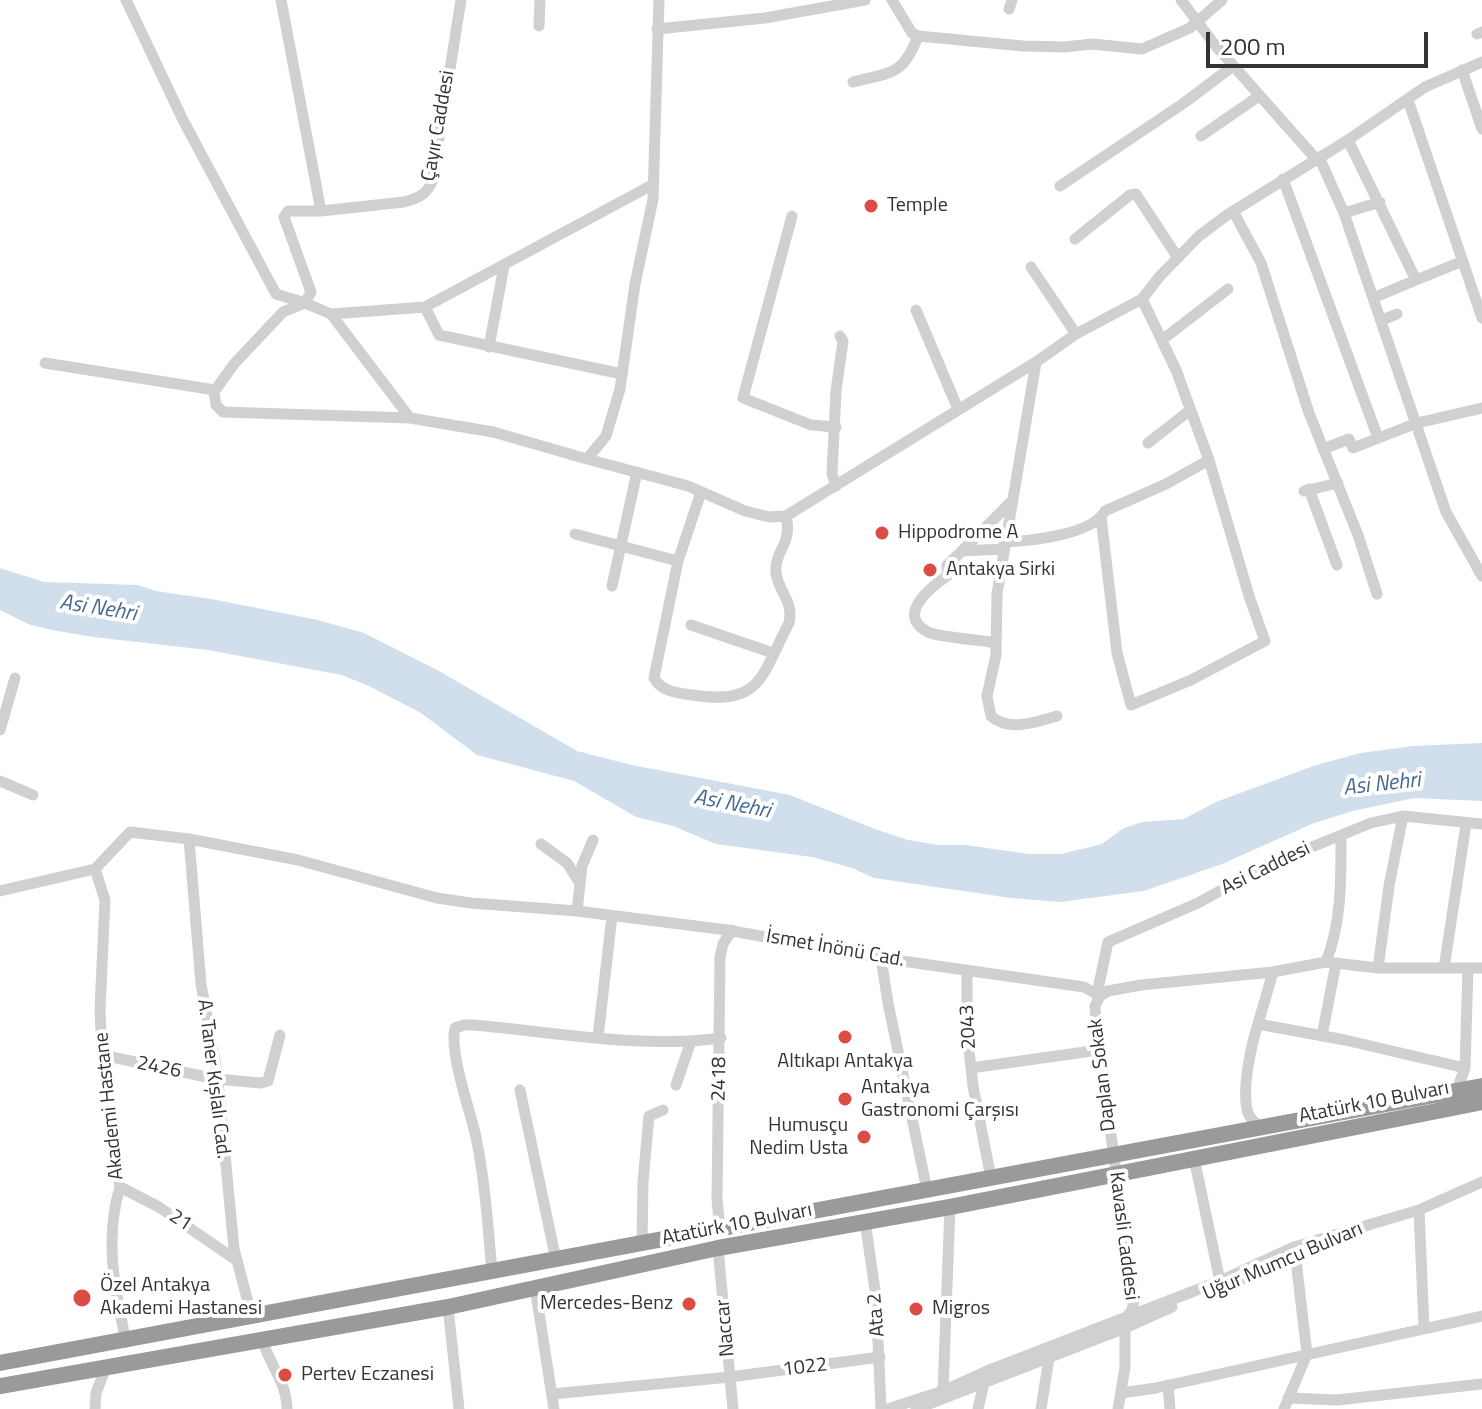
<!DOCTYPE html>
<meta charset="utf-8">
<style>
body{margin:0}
#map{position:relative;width:1482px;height:1409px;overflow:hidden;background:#fff;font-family:"Titillium Web",sans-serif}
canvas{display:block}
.scale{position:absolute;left:1206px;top:32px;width:222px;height:36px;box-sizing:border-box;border:4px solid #333;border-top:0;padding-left:10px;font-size:24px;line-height:28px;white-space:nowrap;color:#333;-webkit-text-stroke:6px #fff;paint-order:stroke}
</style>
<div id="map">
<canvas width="1482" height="1409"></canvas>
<div class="scale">200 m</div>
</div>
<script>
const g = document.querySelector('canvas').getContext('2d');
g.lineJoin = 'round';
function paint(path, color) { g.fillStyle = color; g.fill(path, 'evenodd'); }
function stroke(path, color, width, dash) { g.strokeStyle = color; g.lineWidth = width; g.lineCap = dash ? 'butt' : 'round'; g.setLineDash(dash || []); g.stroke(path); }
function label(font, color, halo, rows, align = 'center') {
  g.font = font + ' "Titillium Web",sans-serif'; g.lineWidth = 8; g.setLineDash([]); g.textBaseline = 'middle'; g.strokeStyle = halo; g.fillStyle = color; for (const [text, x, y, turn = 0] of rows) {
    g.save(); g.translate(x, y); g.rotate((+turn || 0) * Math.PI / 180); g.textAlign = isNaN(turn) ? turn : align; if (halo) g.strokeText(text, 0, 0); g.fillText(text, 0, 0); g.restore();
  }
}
const water = new Path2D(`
 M0 568 44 582 138 585 156 591 211 599 318 620 364 633 439 671 577 751 632 765 790 795 875 829 908 840 939 845H966L1029 854H1061L1102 844 1122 829 1142 822 1184 819 1216 802 1316 765 1361 753 1413 746 1482 743V801L1414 798 1353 811 1314 823 1222 864 1144 891 1060 902 1011 898 874 878 852 868 812 857 716 844 673 826 636 817 574 781 477 755 421 713 369 686 342 675 208 650 93 637 52 630 30 625 0 610Z`);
const minor = new Path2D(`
 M126 0 183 120 276 294 305 303 311 292 284 217 288 211H321L404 202C418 198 426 195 432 182L461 0
 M281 0 321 211
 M659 0 653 199 635 284 620 389 606 436 587 459 688 486 745 511 769 517 786 516 799 508 1036 362 1076 334 1142 299 1160 276 1199 236 1227 215 1348 140 1425 87 1482 62
 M892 0 912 33 918 36 1023 46 1065 47 1092 44 1142 49 1190 28 1222 0
 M1181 0 1215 45 1316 159
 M1009 9 1012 0
 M539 26 540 0
 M657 29 765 18 865 0
 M1477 34 1482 32
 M1462 70 1482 129
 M853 82C891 72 903 76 918 36
 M1408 100 1482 318
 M1201 136 1259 96
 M1348 140 1416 280 1463 261
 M1319 157 1344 213 1446 512 1482 576
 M1283 179 1378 438
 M1060 186 1184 103 1233 66
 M1233 211 1261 263 1309 413 1358 535 1377 594
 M1344 213 1380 202
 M792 216 743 398 811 425 836 427
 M1075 239 1130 195 1136 194 1178 258
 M1031 267 1076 334
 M1373 298 1416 280
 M425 307 439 335 622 374
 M916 310 958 409
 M331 314 425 307 652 185
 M1382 320 1397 314
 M1162 340 1228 289
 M489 347 504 266
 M1036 362 997 594 996 655 987 696 991 716C1008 732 1037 722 1057 716
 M45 363 215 390
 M410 418 331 314 305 303 283 312 234 364 214 392 216 405 223 412 410 418 493 432 587 459
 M1148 443 1189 411
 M1323 449 1349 439 1353 448 1417 423 1482 408
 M836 486 832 474 836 391 843 341 840 336
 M1309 489 1337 565
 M1304 491 1338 483
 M701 492 678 561 654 678C662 692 678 693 692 695 762 706 761 676 789 623 794 601 779 593 776 573 774 550 793 545 786 516
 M1101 517 1117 653 1131 705 1191 680 1265 641 1250 599 1209 460 1176 370 1142 299
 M575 534 678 561
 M1004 542C1030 541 1092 535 1105 511L1166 484 1209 460
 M963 550 1012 501
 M612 586 637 472
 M691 625 773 653
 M996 643C983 640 936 637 928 632 895 615 931 587 947 576V565L962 551 1003 549
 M0 730 15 678
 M0 781 33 795
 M189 839 201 984 217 1071 234 1249 252 1317
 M541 844 567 863 580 883
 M95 869 105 900 100 1010 102 1055 120 1187C104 1239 115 1290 126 1342
 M0 891 95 869 130 832 189 839 298 860 437 898 471 903 577 911 727 930 881 958 1084 987 1100 996
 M577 911 582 866 593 840
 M881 958 888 1003 927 1190
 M1326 962C1342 921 1341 879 1341 835
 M1378 968 1389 886 1403 816
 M1444 968 1466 824
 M967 971V1032L973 1086 991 1178
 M1097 994 1108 942 1198 903 1265 866 1371 823 1403 816 1482 824
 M1100 996 1095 1006 1096 1029 1134 1299 1132 1311 1125 1318V1367L1118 1409
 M1100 996 1108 991 1141 985 1273 972 1326 962 1378 968H1482
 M1258 1024 1273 972
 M1322 1036 1336 963
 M598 1037 612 916
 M102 1055 216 1079 261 1083 268 1081 280 1035
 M971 1068 1099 1050
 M676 1085 691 1041
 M520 1090 556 1260
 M1456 1092 1465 1068 1468 968
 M1261 1128C1256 1123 1250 1119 1248 1113 1241 1091 1251 1046 1258 1024L1345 1040 1465 1068
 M1194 1158 1220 1281
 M120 1187 159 1207 236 1260
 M1419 1210 1424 1327
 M865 1221 876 1297 881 1409
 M720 1230 717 1199 720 957 723 944 732 930
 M642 1244 643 1182 649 1116 663 1110
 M718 1248 733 1409
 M492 1272C488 1227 485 1181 476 1137 470 1110 449 1053 455 1028L464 1025H474C553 1032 643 1049 721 1038
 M535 1287 554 1409
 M1222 1288 1331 1242
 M448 1307 459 1409
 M262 1339C269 1364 287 1382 287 1409
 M1168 1385 1170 1409
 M943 1391 950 1207
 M1121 1393 1156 1388 1482 1316
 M552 1394 730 1377 880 1357
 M1288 1398 1337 1400 1482 1384
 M95 1409 96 1393 106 1367
 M888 1409 943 1391 987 1371 1220 1281 1294 1247 1419 1210 1482 1182
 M916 1409 1125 1328 1172 1307
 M978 1409 985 1378
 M1041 1409 1050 1352
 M1284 1409 1307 1354 1295 1252`);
const highway = new Path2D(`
 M0 1363 1482 1086
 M0 1386 448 1307 718 1248 950 1207 1482 1102`);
const markers = [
 [871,206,8,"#da4c45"],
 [882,533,8,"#da4c45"],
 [930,570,8,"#da4c45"],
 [845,1037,8,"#da4c45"],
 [845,1099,8,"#da4c45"],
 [864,1137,8,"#da4c45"],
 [82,1298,10,"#da4c45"],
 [689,1304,8,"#da4c45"],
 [916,1309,8,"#da4c45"],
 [285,1375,8,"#da4c45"]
];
const streetNames = [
 ["Çayır Caddesi",439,126,-80],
 ["Asi Caddesi",1266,869,-26],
 ["İsmet İnönü Cad.",835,949,10],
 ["2043",969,1027,-93],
 ["2426",159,1068,12],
 ["Daplan Sokak",1103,1075,-97],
 ["A. Taner Kışlalı Cad.",213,1079,83],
 ["2418",720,1079,-89],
 ["Atatürk 10 Bulvarı",1374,1103,-11],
 ["Akademi Hastane",110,1106,-96],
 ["21",180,1221,33],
 ["Atatürk 10 Bulvarı",737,1225,-11],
 ["Kavasli Caddesi",1123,1236,83],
 ["Uğur Mumcu Bulvarı",1283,1262,-23],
 ["Ata 2",877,1315,-95],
 ["Naccar",726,1328,-95],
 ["1022",805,1368,-7]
];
const poiNames = [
 ["Temple",887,206],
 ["Hippodrome A",898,533],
 ["Antakya Sirki",946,570],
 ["Altıkapı Antakya",845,1062,"center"],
 ["Antakya",861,1088],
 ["Gastronomi Çarşısı",861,1111],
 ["Humusçu",848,1126,"right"],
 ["Nedim Usta",848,1149,"right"],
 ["Özel Antakya",100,1286],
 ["Akademi Hastanesi",100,1309],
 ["Mercedes-Benz",673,1304,"right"],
 ["Migros",932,1309],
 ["Pertev Eczanesi",301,1375]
];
const waterNames = [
 ["Asi Nehri",98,609,9],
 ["Asi Nehri",1382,785,-6],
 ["Asi Nehri",732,805,11]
];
paint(water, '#d1deec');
stroke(minor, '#d0d0d0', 11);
stroke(highway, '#9a9a9a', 16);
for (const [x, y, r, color] of markers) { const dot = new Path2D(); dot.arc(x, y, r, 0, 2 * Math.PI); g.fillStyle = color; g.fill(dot); stroke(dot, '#fff', 3); }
label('20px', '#333', '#fff', streetNames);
label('20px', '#333', '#fff', poiNames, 'left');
label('italic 22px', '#456a90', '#fff', waterNames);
</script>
